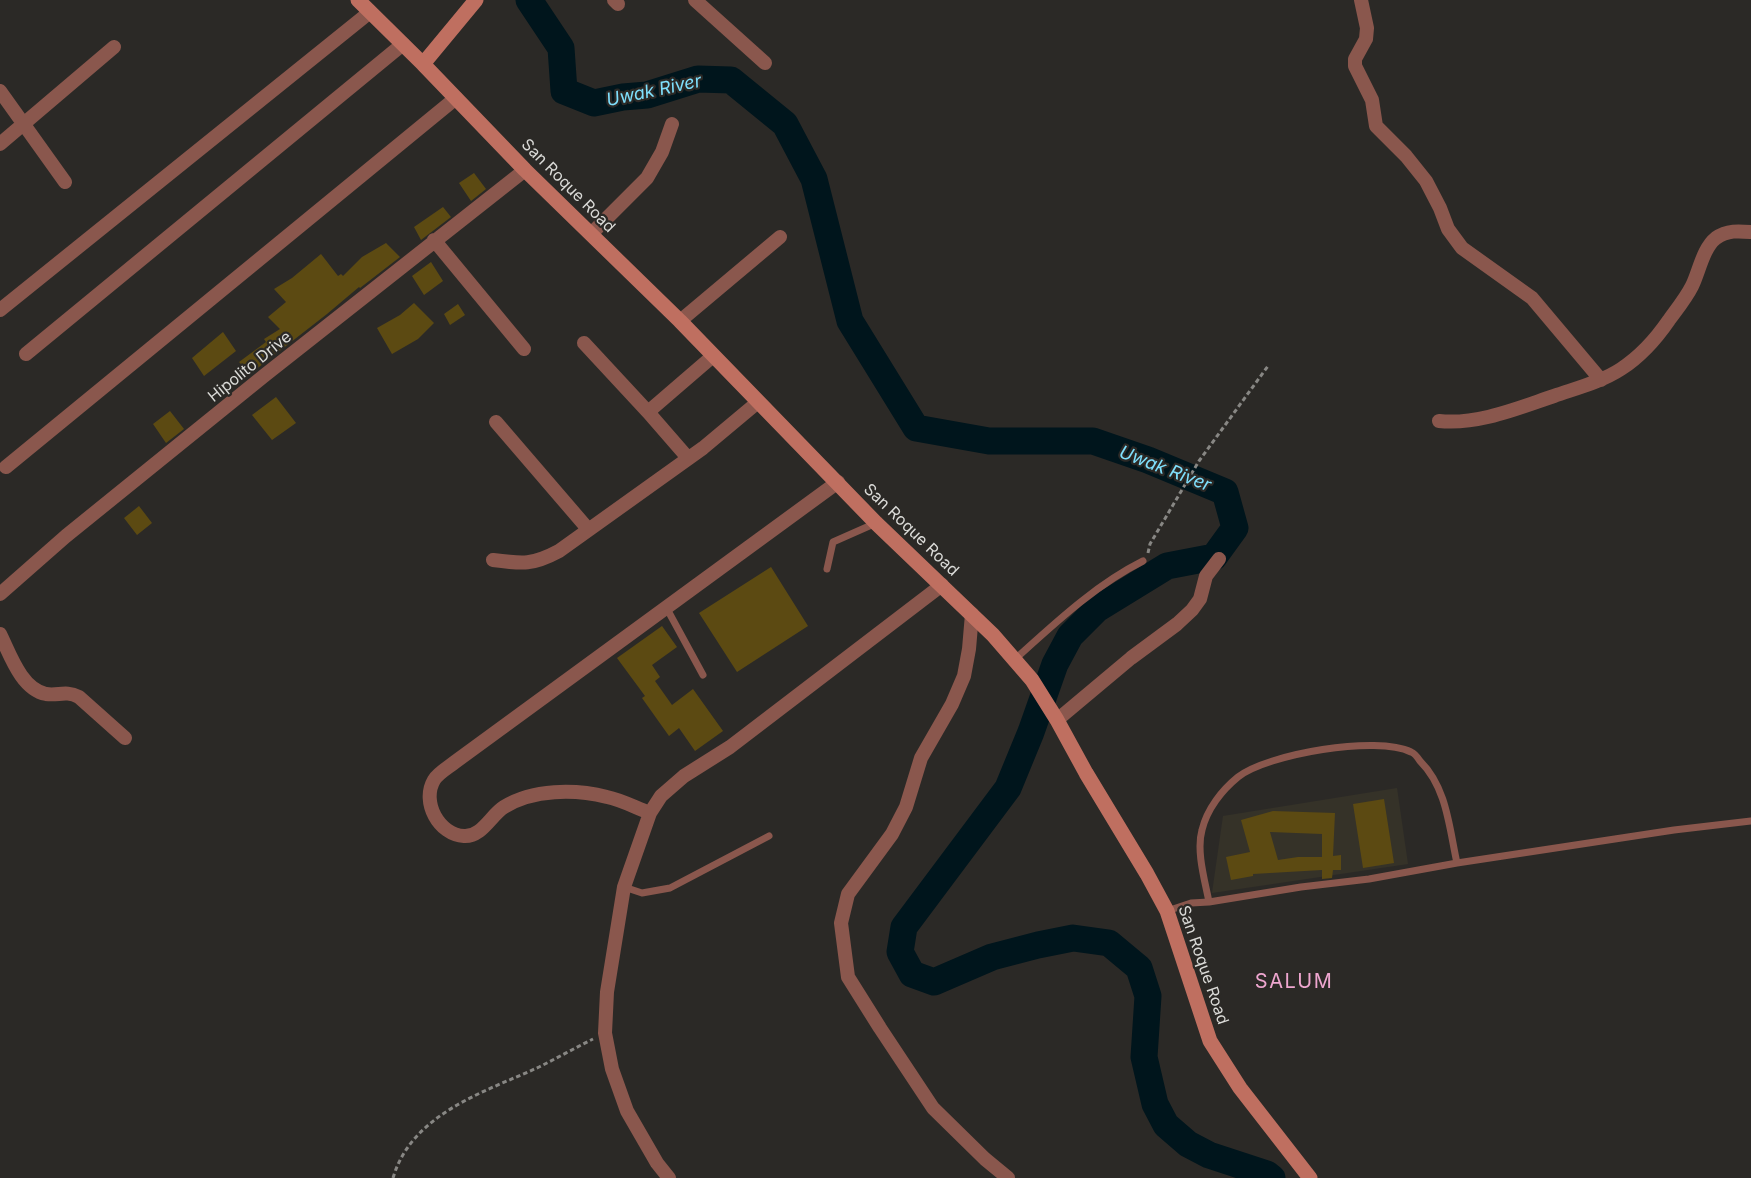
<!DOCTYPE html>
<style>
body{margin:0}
canvas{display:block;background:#2b2926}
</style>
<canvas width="1751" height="1178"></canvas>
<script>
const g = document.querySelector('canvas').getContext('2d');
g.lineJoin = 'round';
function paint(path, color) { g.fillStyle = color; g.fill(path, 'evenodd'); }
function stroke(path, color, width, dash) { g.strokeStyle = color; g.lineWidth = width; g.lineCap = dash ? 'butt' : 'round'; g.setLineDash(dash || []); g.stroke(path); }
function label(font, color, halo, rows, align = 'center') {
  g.font = font + ' Inter,sans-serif'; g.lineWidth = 4.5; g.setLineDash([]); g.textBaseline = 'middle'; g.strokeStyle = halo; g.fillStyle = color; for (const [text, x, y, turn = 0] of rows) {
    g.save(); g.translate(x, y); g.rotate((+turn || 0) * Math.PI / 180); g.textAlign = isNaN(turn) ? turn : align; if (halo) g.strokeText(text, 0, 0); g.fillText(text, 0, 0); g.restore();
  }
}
const built = new Path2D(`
 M1397 788 1408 864 1212 893 1223 816Z`);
const river = new Path2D(`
 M529 0 561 48 564 91 594 103 623 97 647 95 698 79 731 80 785 124 814 179 850 321 916 428 989 441H1093L1148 460 1225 492 1235 528 1214 557 1167 566 1097 609 1070 636 1055 664 1031 732 1008 788 904 927 900 952 912 974 934 982 992 957 1038 945 1073 938 1109 943 1139 968 1148 996 1144 1057 1155 1104 1166 1125 1188 1144 1209 1155 1267 1174 1272 1178`);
const building = new Path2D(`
 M474 173 486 189 471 201 459 183Z
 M443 207 451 217 421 240 414 227Z
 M386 243 400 257 360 288 359 287 327 314 250 374 239 362 266 342 264 339 280 329 268 317 286 302 274 289 292 278 321 254 338 276 341 274 343 276 362 257Z
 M431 262 443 281 424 295 412 276Z
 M414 303 434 323 418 339 392 354 377 328 400 315Z
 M458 304 465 315 450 325 444 314Z
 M223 332 236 351 204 376 192 358Z
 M276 397 296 423 272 440 252 415Z
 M170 411 184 429 166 443 153 424Z
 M139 506 152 523 137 535 124 518Z
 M771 567 808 626 737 672 699 613Z
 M662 626 677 647 652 665 660 677 655 681 672 705 693 689 723 731 695 751 679 728 669 736 642 698 645 696 617 658Z
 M1384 799 1394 863 1363 868 1353 804Z
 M1273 811 1335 813 1333 856 1341 855V870H1333L1332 878 1322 879V870L1253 874V876L1231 880 1226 857 1250 852 1241 820ZM1270 832 1322 834V857H1298L1278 860Z`);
const path = new Path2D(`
 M1148 553 1150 544 1199 461 1268 366
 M393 1178C412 1113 485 1092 539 1067 557 1058 575 1048 593 1039`);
const lane = new Path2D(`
 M827 569 833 542 876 523
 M666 607 703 675
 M1014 660C1054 624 1095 585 1143 561
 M624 887 642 893 670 888 769 836
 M1209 902C1205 881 1196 851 1202 830 1207 809 1222 790 1238 777 1267 754 1377 735 1411 752 1414 753 1418 758 1420 761 1447 788 1449 827 1457 863
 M1167 911 1191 903 1209 902 1301 887 1369 879 1457 863 1674 830 1751 821`);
const street = new Path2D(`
 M614 0 618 4
 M695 0 765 63
 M1361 0 1367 28 1366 39 1355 59V66L1372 100 1376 126 1406 156 1426 181 1440 208 1448 229 1462 248 1532 298 1601 380
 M0 91 65 182
 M0 144 114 47
 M591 234 647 178 662 152 672 124
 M434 240 524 349
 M0 310 370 12
 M680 321 780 237
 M584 343 648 412 688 458
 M26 354 403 44
 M648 412 713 356
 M1439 421C1478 425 1518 408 1554 396 1577 388 1601 382 1621 369 1641 356 1656 339 1669 320 1677 309 1686 298 1692 286 1699 272 1703 248 1716 238 1727 230 1739 231 1751 232
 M496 422 588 529
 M6 467 456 98
 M493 560C523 564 533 565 559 551L703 448 758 402
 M0 594 66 536 265 375 525 170
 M972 614 969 649 964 676 952 704 921 758 906 807 892 834 848 894 841 923 848 977 880 1028 933 1108 985 1159 1008 1178
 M0 634C10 654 21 689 46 694 59 696 65 690 79 697L125 738
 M1057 720 1131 658 1177 624 1192 610 1200 599 1206 576 1219 559
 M650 813C636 808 622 800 607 797 575 789 533 789 504 807 491 815 482 837 464 836 439 835 421 802 434 780 438 773 449 767 455 762L838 482
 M669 1178 657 1163 627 1111 612 1069 605 1033 607 992 624 887 650 813 661 796 684 776 730 747 942 585`);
const secondary = new Path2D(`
 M358 0 423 64 525 170 680 321 876 523 993 635 1032 680 1057 720 1086 773 1147 874 1167 911 1210 1041 1240 1088 1310 1178
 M423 64 476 0`);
const streetNames = [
 ["San Roque Road",568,186,45],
 ["Hipolito Drive",250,367,-39],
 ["San Roque Road",911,530,44],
 ["San Roque Road",1203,965,71]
];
const waterNames = [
 ["Uwak River",654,91,-12],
 ["Uwak River",1165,469,21]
];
const quarterNames = [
 ["SALUM",1294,982]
];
paint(built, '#353228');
stroke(river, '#00151c', 27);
paint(building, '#5c4a12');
stroke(path, '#888784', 3, [4.5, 3]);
stroke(lane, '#8a574d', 7);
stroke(street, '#8a574d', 14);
stroke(secondary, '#bf6f60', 15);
label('16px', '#dadad7', '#2b2926', streetNames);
label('italic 18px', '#7fe0fd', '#2b2926', waterNames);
g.letterSpacing = '1.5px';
label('20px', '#eea6cf', '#2b2926', quarterNames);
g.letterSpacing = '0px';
</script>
